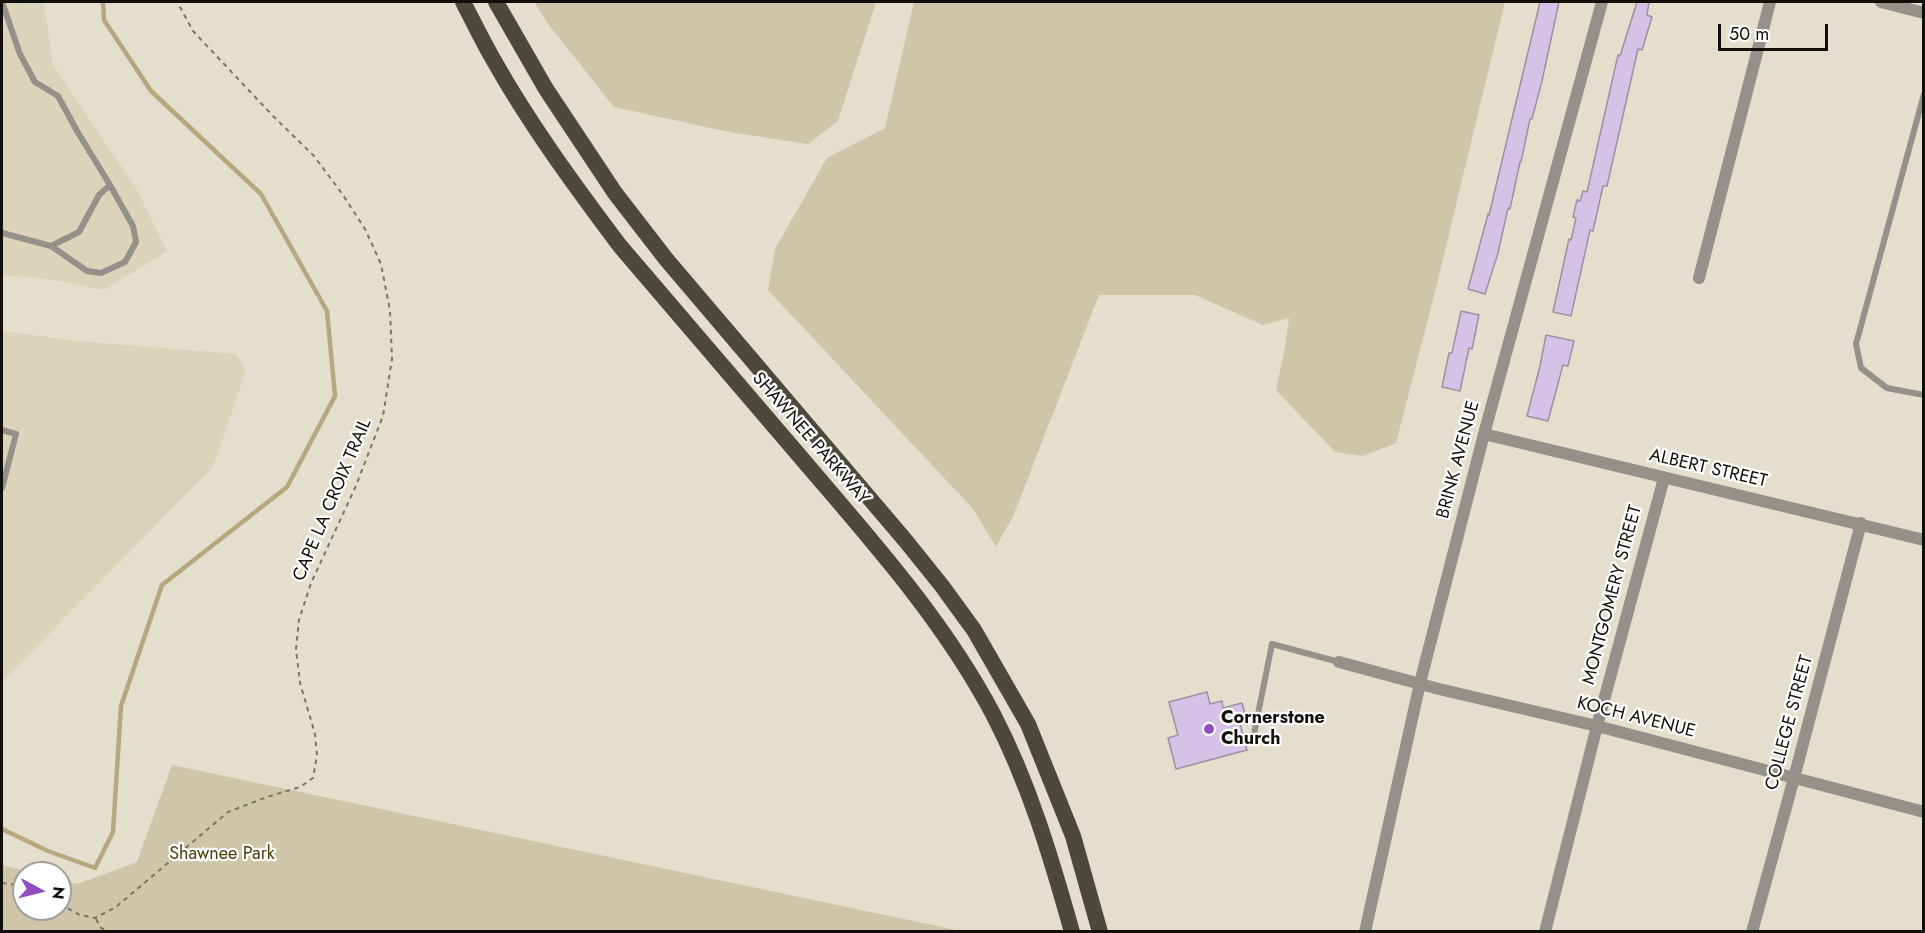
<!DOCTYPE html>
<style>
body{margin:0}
#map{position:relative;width:1925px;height:933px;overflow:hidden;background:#e4decd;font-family:Jost,sans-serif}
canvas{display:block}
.frame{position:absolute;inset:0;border:3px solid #110f0a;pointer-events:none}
.north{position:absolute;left:12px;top:861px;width:60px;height:60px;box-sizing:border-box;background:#fff;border:2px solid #a09f9d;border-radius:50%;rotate:97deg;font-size:16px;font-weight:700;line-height:24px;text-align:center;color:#110f0a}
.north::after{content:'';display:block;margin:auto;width:21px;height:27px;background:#914cbf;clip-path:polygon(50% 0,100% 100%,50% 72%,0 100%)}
.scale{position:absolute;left:1718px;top:24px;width:110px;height:27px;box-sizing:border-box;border:3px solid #110f0a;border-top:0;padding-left:8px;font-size:18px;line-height:21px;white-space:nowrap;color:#110f0a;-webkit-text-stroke:4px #fff;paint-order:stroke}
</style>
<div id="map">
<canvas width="1925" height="933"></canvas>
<div class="frame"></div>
<div class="north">N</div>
<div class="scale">50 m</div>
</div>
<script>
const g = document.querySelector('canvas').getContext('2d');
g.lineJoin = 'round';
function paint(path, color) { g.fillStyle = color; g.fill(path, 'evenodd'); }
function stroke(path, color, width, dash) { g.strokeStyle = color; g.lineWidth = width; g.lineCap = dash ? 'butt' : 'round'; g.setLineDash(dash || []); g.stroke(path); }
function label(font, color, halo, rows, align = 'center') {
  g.font = font + ' Jost,sans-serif'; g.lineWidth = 4.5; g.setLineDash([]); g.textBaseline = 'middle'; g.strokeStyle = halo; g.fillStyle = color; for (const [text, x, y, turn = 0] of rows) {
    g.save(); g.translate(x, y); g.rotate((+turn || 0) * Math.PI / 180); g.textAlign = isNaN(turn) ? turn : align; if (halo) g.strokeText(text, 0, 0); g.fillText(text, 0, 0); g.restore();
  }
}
const built = new Path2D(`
 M2 2H44L53 65 136 188 167 251 104 290 48 279 2 275Z
 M2 331 78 341 236 354 246 370 213 467 2 682Z`);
const green = new Path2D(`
 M534 2H876L838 121 808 144 729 132 614 107 549 25Z
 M914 2H1505L1435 292 1396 443 1363 456 1335 452 1276 390 1285 348 1289 318 1263 325 1195 295H1099L1014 514 996 547 974 510 768 290 775 249 827 158 885 128Z
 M172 765 961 931H2V865L33 873H24V909H60V880L77 884 137 862Z`);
const stream = new Path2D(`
 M2 829 48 851 95 868 113 832 121 706 162 585 287 487 335 396 327 311 261 194 151 91 104 20 103 2`);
const building = new Path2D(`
 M1540 2H1559L1542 81 1532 119H1530L1521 162H1520L1510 209 1508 208 1498 253 1485 294 1468 289 1488 214 1489 215Z
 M1637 2H1649L1647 15 1652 17 1642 50 1638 49 1607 186H1603L1593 231 1590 230 1571 316 1553 312 1569 239 1571 240 1576 218 1573 217 1577 200 1580 201 1583 191 1587 192 1618 55 1620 56Z
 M1461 311 1479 315 1472 349 1469 348 1460 391 1442 387 1449 353H1452Z
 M1546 335 1574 341 1568 366 1563 365 1548 421 1527 416 1540 366Z
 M1207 692 1210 704 1222 701 1223 708 1242 703 1245 714 1238 716 1247 750 1176 769 1168 738 1178 735 1169 702Z`);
const path = new Path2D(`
 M2 883 24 886
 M60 904 80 915 95 918 116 907 228 812 267 797 300 787 313 778 317 755 315 734 300 683 296 649 299 620 311 583 355 488 383 416 392 359 390 311 381 264 365 229 343 195 314 156 272 115 193 31 180 7 179 2
 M96 919 101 928 111 932`);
const service = new Path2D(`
 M1924 94 1856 344 1861 368 1887 388 1924 395
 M2 233 51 246 79 232 99 195 110 185 77 131 58 96 35 82 20 54 2 2
 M51 246 87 271 101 273 125 262 136 242 133 226 110 185
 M2 430 16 434 2 488
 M1254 734 1272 644 1339 662`);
const minor = new Path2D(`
 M1881 2 1924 13
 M1699 278 1770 2
 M1484 434 1924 540
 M1339 662 1439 689 1597 726 1924 812
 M1365 932 1420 683 1484 434 1602 2
 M1545 932 1597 726 1664 478
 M1752 932 1794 778 1861 523`);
const trunk = new Path2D(`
 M463 2C473 21 482 40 493 59 530 125 575 186 620 246 685 322 750 398 815 474 880 550 946 625 993 714 1029 783 1051 857 1072 932
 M496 2 546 89 615 193 666 259 905 540 942 586 974 630 1028 724 1073 836 1100 932`);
const markers = [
 [1209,729,6,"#914cbf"]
];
const streetNames = [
 ["SHAWNEE PARKWAY",810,439,49],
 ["BRINK AVENUE",1459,460,-75],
 ["ALBERT STREET",1708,469,13],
 ["CAPE LA CROIX TRAIL",333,500,-67],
 ["MONTGOMERY STREET",1613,595,-75],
 ["KOCH AVENUE",1636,718,14],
 ["COLLEGE STREET",1790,723,-75]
];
const poiNames = [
 ["Cornerstone",1221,719],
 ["Church",1221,740]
];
const parkNames = [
 ["Shawnee Park",222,855]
];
paint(built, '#dcd3bb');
paint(green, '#cfc5a9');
stroke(stream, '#b6a77f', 4.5);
paint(building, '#d6c1e7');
stroke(building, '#9a92a1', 1.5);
stroke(path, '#787469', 2, [4.5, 4.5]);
stroke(service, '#94918a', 6);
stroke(minor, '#94918a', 12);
stroke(trunk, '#4c483b', 16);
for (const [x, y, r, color] of markers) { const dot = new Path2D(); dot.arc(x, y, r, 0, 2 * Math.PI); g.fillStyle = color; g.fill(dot); stroke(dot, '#fff', 2); }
label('18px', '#110f0a', '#fff', streetNames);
label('bold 18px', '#110f0a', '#fff', poiNames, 'left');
label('18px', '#4d3c08', '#fff', parkNames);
</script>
